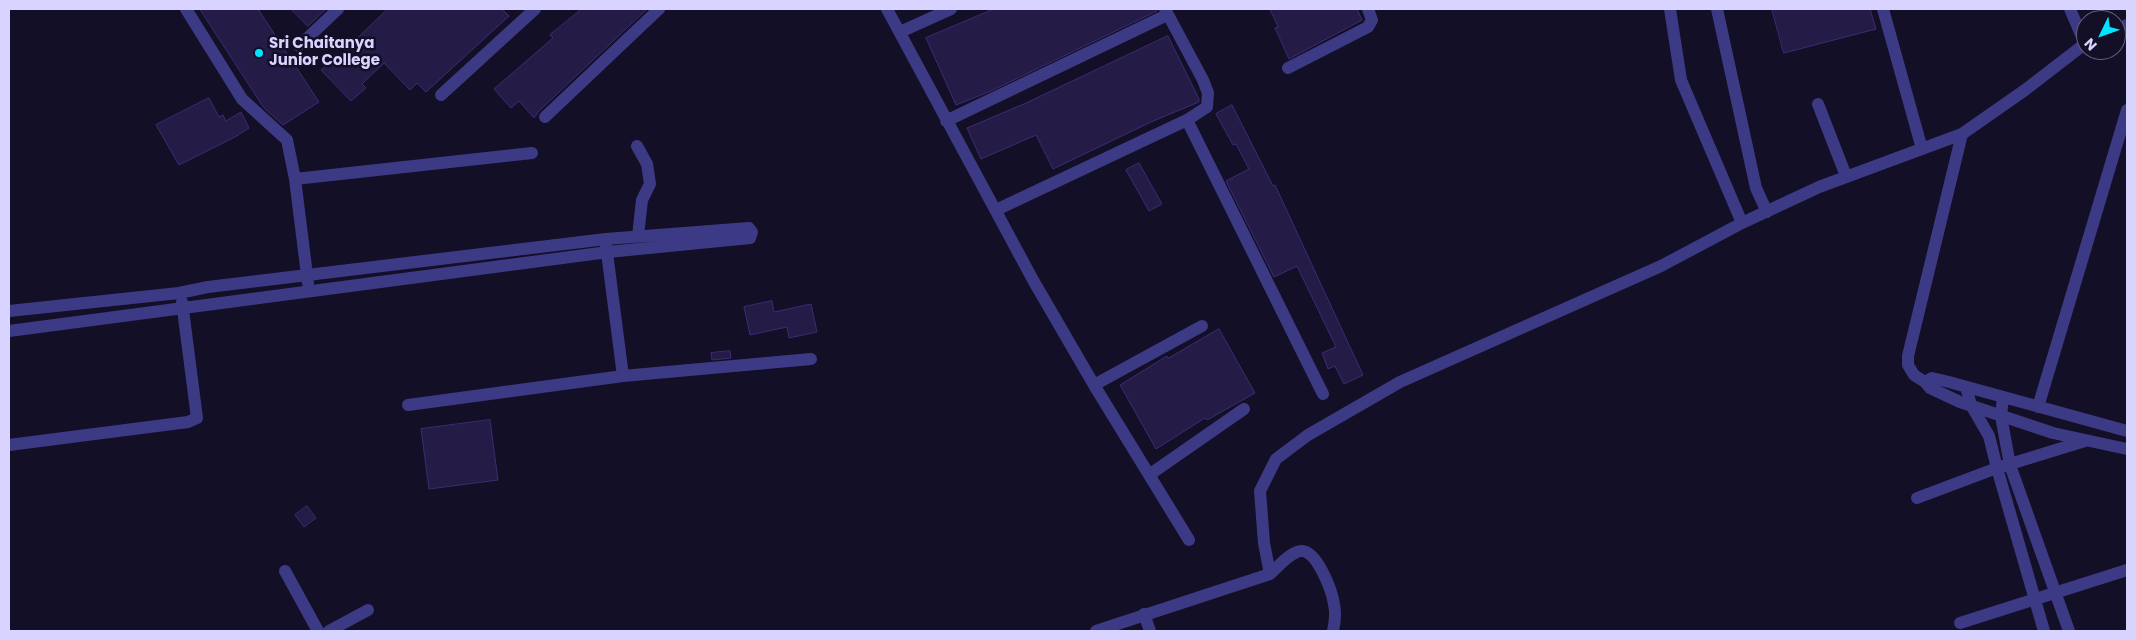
<!DOCTYPE html>
<style>
body{margin:0}
#map{position:relative;width:2136px;height:640px;overflow:hidden;background:#130f26;font-family:Poppins,sans-serif}
canvas{display:block}
.frame{position:absolute;inset:0;border:10px solid #d9d4ff;pointer-events:none}
.north{position:absolute;left:2076px;top:10px;width:50px;height:50px;box-sizing:border-box;background:#130f26;border:1px solid #625e7d;border-radius:50%;rotate:228deg;font-size:14px;font-weight:700;line-height:20px;text-align:center;color:#d9d4ff}
.north::after{content:'';display:block;margin:auto;width:18px;height:22px;background:#00e5ff;clip-path:polygon(50% 0,100% 100%,50% 72%,0 100%)}
</style>
<div id="map">
<canvas width="2136" height="640"></canvas>
<div class="frame"></div>
<div class="north">N</div>
</div>
<script>
const g = document.querySelector('canvas').getContext('2d');
g.lineJoin = 'round';
function paint(path, color) { g.fillStyle = color; g.fill(path, 'evenodd'); }
function stroke(path, color, width, dash) { g.strokeStyle = color; g.lineWidth = width; g.lineCap = dash ? 'butt' : 'round'; g.setLineDash(dash || []); g.stroke(path); }
function label(font, color, halo, rows, align = 'center') {
  g.font = font + ' Poppins,sans-serif'; g.lineWidth = 5; g.setLineDash([]); g.textBaseline = 'middle'; g.strokeStyle = halo; g.fillStyle = color; for (const [text, x, y, turn = 0] of rows) {
    g.save(); g.translate(x, y); g.rotate((+turn || 0) * Math.PI / 180); g.textAlign = isNaN(turn) ? turn : align; if (halo) g.strokeText(text, 0, 0); g.fillText(text, 0, 0); g.restore();
  }
}
const building = new Path2D(`
 M200 9H258L319 102 283 125 264 108Z
 M291 9H326L308 26Z
 M388 9H502L509 16 426 92 417 83 410 90 384 63 362 84 366 88 351 101 321 70 336 56 337 57Z
 M582 9H647L539 111 534 118 519 101 511 108 494 89 553 38 550 35Z
 M994 9H1157V11L991 91 956 105 926 38Z
 M1270 9H1357L1362 20 1289 59 1275 28 1278 27Z
 M1772 9H1870L1876 29 1784 53Z
 M1168 36 1199 99V102L1151 122 1053 169 1036 135 981 159 967 128 1026 103Z
 M209 98 219 117 223 115 226 121 241 112 249 128 235 137 179 165 156 125Z
 M1232 105 1273 186 1275 185 1363 375 1344 384 1335 366 1328 369 1322 353 1336 347 1297 266 1274 277 1226 181 1249 169 1236 144 1233 145 1216 114Z
 M1139 163 1162 204 1149 211 1126 170Z
 M772 301 774 312 811 304 817 332 789 338 787 327 750 335 744 307Z
 M1219 329 1255 393 1207 420 1205 418 1156 449 1120 385 1167 356 1168 358Z
 M730 351 731 358 712 360 711 353Z
 M490 420 498 480 429 489 421 429Z
 M307 506 316 518 304 527 295 515Z`);
const minor = new Path2D(`
 M186 9 242 99 287 140 295 179 308 283
 M887 9 1033 280 1094 385 1189 540
 M1670 9 1681 80 1742 223
 M1717 9 1756 188 1767 212
 M1883 9 1922 149
 M2070 9 2085 44
 M2116 30 2127 25
 M900 32 951 9
 M299 46 338 9
 M1288 68 1368 27 1372 20 1368 9
 M441 95 535 9
 M1818 104 1846 176
 M545 117 659 9
 M1187 120 1323 394
 M946 121 1167 15
 M1962 134 1908 356V365L1914 375 1925 382 1930 388 1960 402 2053 433 2127 449
 M637 146 647 164 650 184 642 200 638 236
 M295 179 532 153
 M996 210 1187 120 1207 107 1208 93 1203 80 1165 9
 M606 245 623 376
 M9 311 179 293 208 287 606 239 749 228 752 232 750 238 608 252 9 331
 M1925 382 1932 378 1949 382 2127 431
 M1094 385 1202 326
 M1966 387 1971 405 1989 436 1997 468 2044 631
 M2003 397 2001 416 2010 465 2069 631
 M408 405 623 376 811 359
 M2038 407 2127 110
 M9 445 188 422 197 418 182 302
 M1149 475 1244 409
 M1917 498 1997 468 2085 441
 M285 571 318 631
 M1270 574 1264 543 1260 491 1276 459 1308 435 1400 382 1661 266 1742 223 1819 187 1962 134 2025 90 2086 43
 M1144 614 1150 631
 M1960 623 2127 570
 M329 631 368 610
 M1096 631 1270 574C1278 567 1290 552 1301 551 1317 550 1332 591 1334 604 1336 613 1335 622 1333 631`);
const markers = [
 [259,53,5,"#00e5ff"]
];
const poiNames = [
 ["Sri Chaitanya",269,44],
 ["Junior College",269,61]
];
paint(building, '#241b47');
stroke(building, '#3b2d73', 1);
stroke(minor, '#3d3a85', 12);
for (const [x, y, r, color] of markers) { const dot = new Path2D(); dot.arc(x, y, r, 0, 2 * Math.PI); g.fillStyle = color; g.fill(dot); stroke(dot, '#130f26', 2); }
label('bold 15px', '#d9d4ff', '#130f26', poiNames, 'left');
</script>
